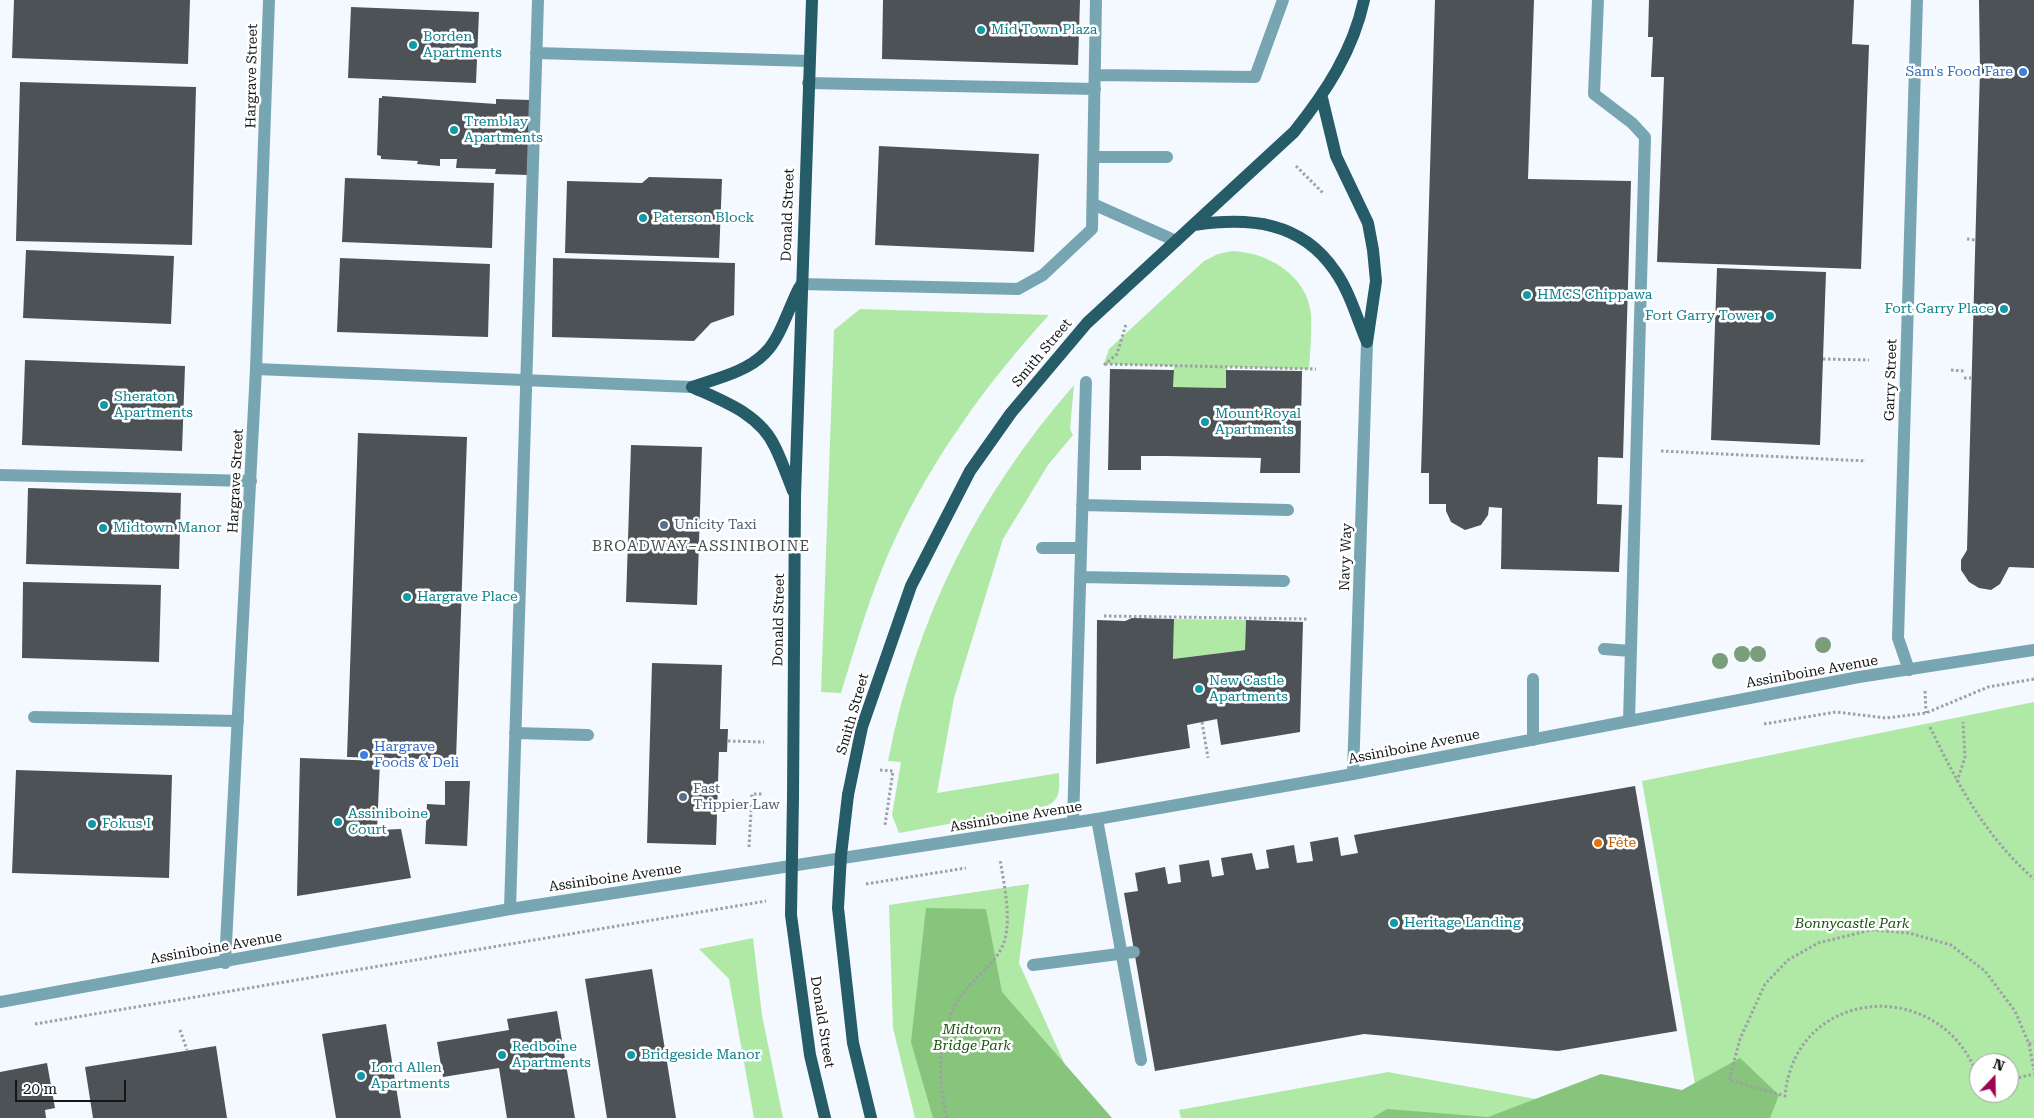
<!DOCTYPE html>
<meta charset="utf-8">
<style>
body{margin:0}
#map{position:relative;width:2034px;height:1118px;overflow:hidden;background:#f4f9ff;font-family:"Roboto Serif",serif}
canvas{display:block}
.north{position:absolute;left:1969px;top:1053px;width:50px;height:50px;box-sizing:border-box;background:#fff;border:1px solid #a1a1a2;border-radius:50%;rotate:21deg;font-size:14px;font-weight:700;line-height:20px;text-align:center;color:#131517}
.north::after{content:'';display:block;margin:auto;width:18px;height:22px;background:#9d0551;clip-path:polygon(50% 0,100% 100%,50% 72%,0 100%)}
.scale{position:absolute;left:15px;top:1080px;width:111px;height:22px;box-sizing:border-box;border:2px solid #131517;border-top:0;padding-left:6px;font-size:15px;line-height:18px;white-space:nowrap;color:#131517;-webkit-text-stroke:4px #fff;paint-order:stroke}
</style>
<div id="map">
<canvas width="2034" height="1118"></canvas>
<div class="north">N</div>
<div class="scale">20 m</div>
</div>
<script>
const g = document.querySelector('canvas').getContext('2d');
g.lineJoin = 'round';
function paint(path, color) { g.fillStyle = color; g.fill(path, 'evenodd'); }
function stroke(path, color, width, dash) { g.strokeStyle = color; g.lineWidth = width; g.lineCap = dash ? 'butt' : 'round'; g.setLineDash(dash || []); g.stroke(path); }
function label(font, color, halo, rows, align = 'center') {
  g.font = font + ' "Roboto Serif",serif'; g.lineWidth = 5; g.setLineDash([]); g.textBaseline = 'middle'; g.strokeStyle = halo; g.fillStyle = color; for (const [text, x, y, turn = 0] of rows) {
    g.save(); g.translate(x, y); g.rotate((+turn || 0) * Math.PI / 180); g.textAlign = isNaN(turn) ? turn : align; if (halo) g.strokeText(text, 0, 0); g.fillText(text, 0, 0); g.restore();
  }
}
const green = new Path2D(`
 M1232 251C1267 252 1308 275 1311 315 1312 333 1310 351 1309 369L1227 367 1226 388 1173 387 1174 366 1104 364 1109 349 1204 261 1218 254Z
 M860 309 1049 315C987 383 934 456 895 539 872 588 857 641 841 693L821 692 834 330Z
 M1074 385 1070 429 1073 435 1048 465 1003 539 954 698 937 793 1059 773C1059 787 1062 800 1046 806L899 833 892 815 901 762 888 761C916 617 978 495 1074 385Z
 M1174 619 1246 620 1245 650 1173 659Z
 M2034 702V1118H1701L1642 781ZM1979 1063H2009V1093H1979Z
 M1029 884 1019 963 1089 1118H915L893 1028 889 905Z
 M753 938 762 1015 783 1118H754L729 979 699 949Z
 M1388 1072 1640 1118H1181L1179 1110Z`);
const forest = new Path2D(`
 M926 908 986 909 1002 992 1112 1118H933L911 1042Z
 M1740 1058 1779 1095 1770 1118H1372L1387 1109 1488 1117 1601 1074 1682 1090Z`);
const building = new Path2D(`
 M14 0H190L188 64 12 58Z
 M883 0H1080L1078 65 882 59Z
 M1435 0H1534L1528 179 1631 181 1623 458 1598 457 1597 504 1622 505 1619 572 1501 569 1502 508 1489 507 1488 515 1481 525 1465 530 1451 522 1446 511V504H1429V473H1421Z
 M1649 0H1854L1852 44 1869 45 1861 269 1657 262 1664 77H1651L1653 37H1648Z
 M1979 0H2034V568L2009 567 2000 584 1991 590 1979 588 1969 582 1961 570V560L1967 550 1980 69Z
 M351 7 479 12 476 83 348 78Z
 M20 82 196 87 192 245 16 241Z
 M382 96 496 104V99L531 100 528 175 495 174 496 169 456 168 457 159H440V166L417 164 418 161 381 159V156L377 155 379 98H382Z
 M879 146 1039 154 1034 252 875 245Z
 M649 177 722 179 719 258 565 253 567 181 642 183Z
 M345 178 494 183 492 248 342 242Z
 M26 250 174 256 171 324 23 318Z
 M340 258 490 264 488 337 337 332Z
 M553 258 735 263 734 315 711 323 694 341 552 337Z
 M1717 268 1826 272 1820 445 1711 440Z
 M25 360 185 366 182 451 22 445Z
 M1110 369 1174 370 1173 387 1226 388V370L1302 371 1300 473H1260L1261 458 1167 456H1141V470H1108Z
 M358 433 467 437 456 760 347 757Z
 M631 445 702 447 697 605 626 602Z
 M28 488 181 493 179 569 26 564Z
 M23 582 161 585 159 662 22 658Z
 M1132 618 1174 619 1173 659 1245 650 1246 620 1303 622 1300 732 1221 745 1217 719 1187 725 1190 748 1096 764 1097 620 1125 621Z
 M652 663 722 665 720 729H728L727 752H719L716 845 647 843Z
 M300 758 380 761 377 830 401 829 411 878 297 896Z
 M16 770 172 775 169 878 12 873Z
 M445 781H470L467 846 425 844 427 804 445 805Z
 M1635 786 1677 1031 1558 1051 1364 1034 1155 1071 1124 893 1138 891 1135 873 1165 867 1168 884 1181 882 1179 865 1209 860 1212 877 1224 875 1221 858 1252 853 1256 870 1269 868 1266 850 1294 845 1297 863 1313 861 1310 842 1338 837 1341 856 1358 853 1354 835Z
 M652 969 676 1118H607L585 979Z
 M557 1011 575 1118H507L499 1068 443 1077 437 1042 509 1030 507 1019Z
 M386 1024 401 1118H336L322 1034Z
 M216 1046 227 1118H93L85 1067Z
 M47 1063 55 1108 45 1110 46 1118H0V1072Z`);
const path = new Path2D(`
 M1296 166 1323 193
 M1967 239 1975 240
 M1823 359 1869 360
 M1105 364 1316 369
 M1104 365 1117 354 1126 324
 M1951 370 1964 371
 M1964 378H1971
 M1661 451 1866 461
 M1104 616 1309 619
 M1925 691 1926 713
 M1202 722 1208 758
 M1764 724 1836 712 1886 718 1926 713 1988 687 2034 679
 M1930 727C1958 785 1985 836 2034 879
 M728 741 764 742
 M880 770 893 771 885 825
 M1957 782 1965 757 1963 722
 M749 847 752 794H762
 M866 884 966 868
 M35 1024 766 901
 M180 1030 187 1050
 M2029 1044 2034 1070
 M1979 1080C1945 975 1795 984 1785 1096L1729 1080 1740 1039 1765 984 1788 960 1818 943 1871 930 1909 933 1951 945 1985 971 2015 1011 2029 1044 2034 1042
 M2009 1080 2034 1074
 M947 1118C936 1075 937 1022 968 987 981 972 999 960 1005 939 1011 915 1004 884 1000 859`);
const service = new Path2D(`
 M1598 0 1594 94 1632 123 1645 137 1629 721
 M536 53 809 61
 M1095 75 1255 77 1283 0
 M808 83 1095 89
 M1094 157H1167
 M1093 204 1176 241
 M801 284 1018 289 1043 275 1092 229 1096 0
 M0 475 251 481
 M1082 505 1288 510
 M1042 548H1081
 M1080 577 1284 581
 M1604 649 1631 651
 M34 717 238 721
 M515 733 588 735
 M1533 740V679
 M1097 819 1141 1060
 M1073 823 1086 382
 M510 909 538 0
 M1033 965 1134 952`);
const minor = new Path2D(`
 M256 369 692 387
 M1909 670 1898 638 1917 0
 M1353 774 1367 342
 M225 963 256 369 269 0
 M0 1002 510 909 1097 819 1353 774 1859 677 2034 650`);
const primary = new Path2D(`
 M1322 98 1336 156 1368 223 1373 250 1376 281 1367 342
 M1194 225C1249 217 1301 221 1335 271 1350 292 1357 319 1367 342
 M692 387C715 379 747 372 765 353 780 339 789 307 799 288
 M692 387C723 401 760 414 775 447 782 461 787 476 793 491
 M848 795 862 727 911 586 970 471 1011 413 1087 323 1294 132C1326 92 1353 51 1364 0
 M793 797 795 496 812 0`);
const primaryBridge = new Path2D(`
 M848 795 841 855 838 908 853 1043 871 1118
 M793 797 791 915 810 1055 825 1118`);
const trees = [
 [1823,645],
 [1742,654],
 [1758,654],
 [1720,661]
];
const markers = [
 [981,30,5,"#0f9aa8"],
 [413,45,5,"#0f9aa8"],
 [2023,72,5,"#3f7fe0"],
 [454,130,5,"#0f9aa8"],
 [643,218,5,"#0f9aa8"],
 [1527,295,5,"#0f9aa8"],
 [2004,309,5,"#0f9aa8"],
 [1770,316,5,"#0f9aa8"],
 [104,405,5,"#0f9aa8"],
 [1205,422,5,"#0f9aa8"],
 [664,525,5,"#5c6f8a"],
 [103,528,5,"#0f9aa8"],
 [407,597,5,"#0f9aa8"],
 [1199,689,5,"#0f9aa8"],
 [364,755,5,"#3f7fe0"],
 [683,797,5,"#5c6f8a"],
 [338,822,5,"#0f9aa8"],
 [92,824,5,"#0f9aa8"],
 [1598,843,5,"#e8710a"],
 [1394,923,5,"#0f9aa8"],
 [502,1055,5,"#0f9aa8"],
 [631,1055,5,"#0f9aa8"],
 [361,1076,5,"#0f9aa8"]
];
const cultureNames = [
 ["Mid Town Plaza",991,30],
 ["Borden",423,37],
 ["Apartments",423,53],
 ["Tremblay",464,122],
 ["Apartments",464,138],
 ["Paterson Block",653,218],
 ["HMCS Chippawa",1537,295],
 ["Fort Garry Place",1994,309,"right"],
 ["Fort Garry Tower",1760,316,"right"],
 ["Sheraton",114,397],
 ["Apartments",114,413],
 ["Mount Royal",1215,414],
 ["Apartments",1215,430],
 ["Midtown Manor",113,528],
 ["Hargrave Place",417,597],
 ["New Castle",1209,681],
 ["Apartments",1209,697],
 ["Assiniboine",348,814],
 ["Court",348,830],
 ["Fokus I",102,824],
 ["Heritage Landing",1404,923],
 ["Redboine",512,1047],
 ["Apartments",512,1063],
 ["Bridgeside Manor",641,1055],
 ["Lord Allen",371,1068],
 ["Apartments",371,1084]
];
const shopNames = [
 ["Sam's Food Fare",2013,72],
 ["Hargrave",374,747,"left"],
 ["Foods & Deli",374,763,"left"]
];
const streetNames = [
 ["Hargrave Street",252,76,-89],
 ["Donald Street",788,215,-88],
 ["Smith Street",1042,353,-50],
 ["Garry Street",1891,380,-88],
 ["Hargrave Street",236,481,-87],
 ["Navy Way",1346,557,-88],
 ["Donald Street",779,620,-89],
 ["Assiniboine Avenue",1812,672,-10],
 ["Smith Street",853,714,-74],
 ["Assiniboine Avenue",1414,747,-11],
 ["Assiniboine Avenue",1016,817,-9],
 ["Assiniboine Avenue",615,878,-8],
 ["Assiniboine Avenue",216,948,-10],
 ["Donald Street",822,1022,81]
];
const serviceNames = [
 ["Unicity Taxi",674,525],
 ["Fast",693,789],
 ["Trippier Law",693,805]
];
const foodNames = [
 ["Fête",1608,843]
];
const parkNames = [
 ["Bonnycastle Park",1852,924],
 ["Midtown",972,1030],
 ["Bridge Park",972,1046]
];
const neighbourhoodNames = [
 ["BROADWAY–ASSINIBOINE",701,547]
];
paint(green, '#b0e9a6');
paint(forest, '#87c47c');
paint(building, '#4d5256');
stroke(path, '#9da0a5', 3, [2.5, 2.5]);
stroke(service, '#77a6b2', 12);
stroke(minor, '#77a6b2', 12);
stroke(primary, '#255c68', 12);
stroke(primaryBridge, '#255c68', 12);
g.fillStyle = '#7a9e79';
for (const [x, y] of trees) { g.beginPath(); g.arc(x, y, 8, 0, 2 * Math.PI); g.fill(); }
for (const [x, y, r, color] of markers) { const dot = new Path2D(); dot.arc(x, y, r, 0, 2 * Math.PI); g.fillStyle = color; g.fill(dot); stroke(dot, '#fff', 2); }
label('14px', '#0d838f', '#fff', cultureNames, 'left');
label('14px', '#366cbe', '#fff', shopNames, 'right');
label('14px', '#131517', '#fff', streetNames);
label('14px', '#4e5e75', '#fff', serviceNames, 'left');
label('14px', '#c56008', '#fff', foodNames, 'left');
label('italic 14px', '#17530b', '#fff', parkNames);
g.letterSpacing = '1px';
label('15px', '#494e52', '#fff', neighbourhoodNames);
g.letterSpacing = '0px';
</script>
